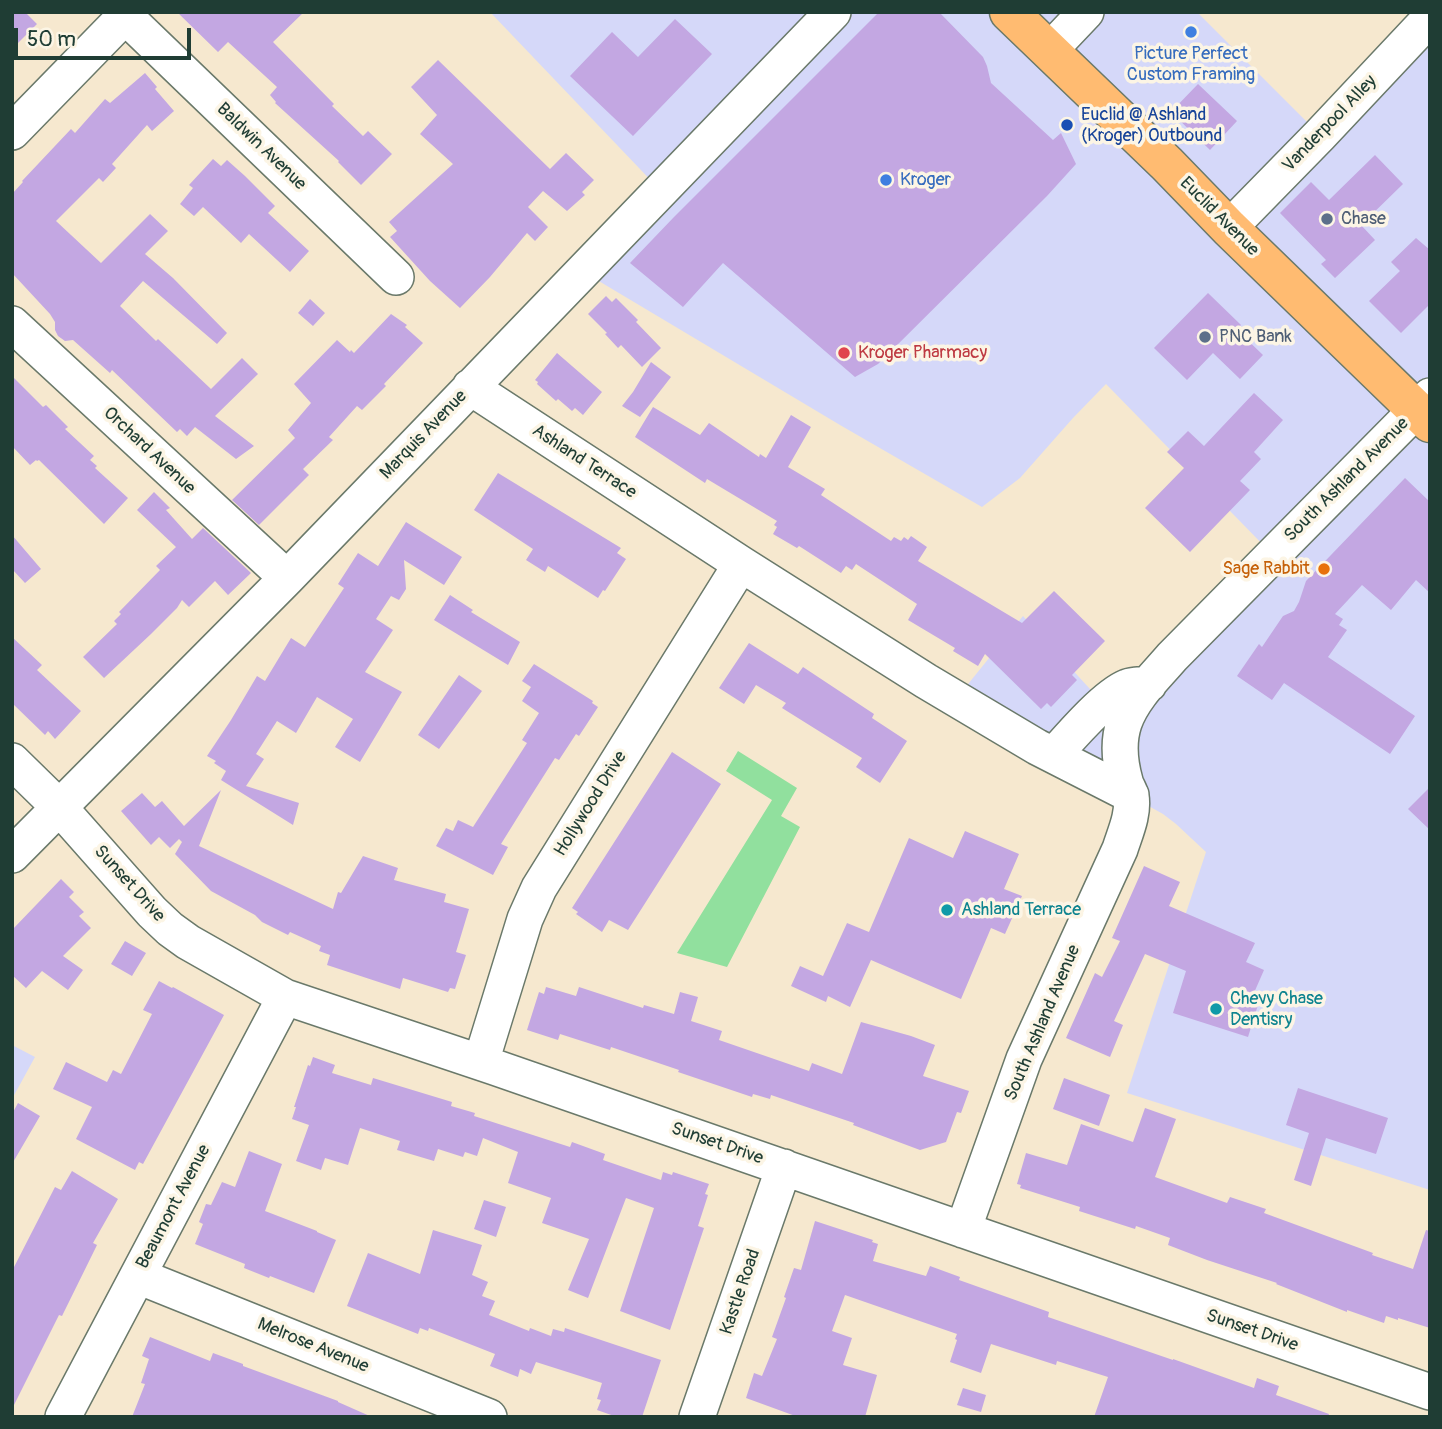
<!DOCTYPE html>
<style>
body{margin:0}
#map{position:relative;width:1442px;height:1429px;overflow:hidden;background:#f6e8cf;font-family:Pangolin,sans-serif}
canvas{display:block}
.frame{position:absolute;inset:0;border:14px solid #1f3d34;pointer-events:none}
.scale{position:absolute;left:14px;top:28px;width:177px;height:32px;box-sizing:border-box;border:4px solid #1f3d34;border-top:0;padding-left:9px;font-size:21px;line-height:24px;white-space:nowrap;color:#1f3d34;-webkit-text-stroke:5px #fcf5e5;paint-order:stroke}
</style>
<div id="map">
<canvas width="1442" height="1429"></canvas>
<div class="frame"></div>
<div class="scale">50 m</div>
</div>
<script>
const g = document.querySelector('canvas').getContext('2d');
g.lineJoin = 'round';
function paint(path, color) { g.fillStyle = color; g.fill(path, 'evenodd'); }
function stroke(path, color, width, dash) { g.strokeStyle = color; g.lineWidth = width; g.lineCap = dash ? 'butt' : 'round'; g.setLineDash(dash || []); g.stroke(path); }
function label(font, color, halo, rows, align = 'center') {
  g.font = font + ' Pangolin,sans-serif'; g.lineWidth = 7; g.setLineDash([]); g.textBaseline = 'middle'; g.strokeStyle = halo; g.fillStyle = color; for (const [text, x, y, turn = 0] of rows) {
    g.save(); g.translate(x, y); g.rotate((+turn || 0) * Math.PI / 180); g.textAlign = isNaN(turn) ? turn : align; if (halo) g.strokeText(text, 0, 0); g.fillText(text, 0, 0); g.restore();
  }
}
const built = new Path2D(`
 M490 12H1197L1320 135 1430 18V1190L1127 1093 1206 852 1176 824 1163 814 956 699 1023 616 1123 725 1272 554 1106 384 1073 418 1020 478 982 507 840 425 582 271 660 190Z
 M12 1045 35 1057 12 1099Z`);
const green = new Path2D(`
 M738 751 797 788 781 816 800 827 727 967 677 953 772 800 726 771Z`);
const building = new Path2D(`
 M12 12H25L37 24 12 49Z
 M177 12H304L273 42 334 104 332 106 363 136 368 131 392 154 361 185 338 162 339 161 275 103 276 102 270 95 277 87 228 42 218 52Z
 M879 12H939L983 57 987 66 991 83 1053 140 1061 133 1076 164 1047 196 878 364 855 377 723 263 683 307 630 263 674 217Z
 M675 19 712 54 633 136 570 76 612 32 638 57Z
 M438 60 550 169 566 153 594 180 582 192 585 195 567 211 543 191 528 207 548 227 535 241 527 233 490 277 460 308 430 281 390 237 397 231 389 222 453 164 420 134 437 115 411 87Z
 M145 73 157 87 155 89 174 111 152 131 147 125 112 164 116 168 103 182 99 178 56 221 101 263 150 214 168 231 145 254 173 278 227 333 217 344 143 281 120 306 156 341 158 339 211 389 242 358 258 374 215 416 254 446 236 459 195 427 187 436 180 429 177 432 112 370 110 373 73 340 65 341 58 336 55 330V322L50 314 12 273V194L23 182 22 181 71 129 75 133 105 99 110 103Z
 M1198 84 1237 121 1210 150 1171 112Z
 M1375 155 1403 184 1361 225 1375 240 1335 278 1321 264 1326 260 1280 213 1311 182 1329 200Z
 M213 159 221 166 227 160 245 176 275 206 268 213 309 251 290 272 249 234 241 243 203 207 194 216 180 204 193 188 189 185Z
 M1416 238 1430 250V304L1401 333 1369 301 1400 271 1391 262Z
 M1208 293 1241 325 1237 330 1263 355 1240 379 1213 353 1187 380 1154 348Z
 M606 296 612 302 616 298 638 320 636 322 661 348 642 367 621 345 618 348 605 334 607 333 588 314Z
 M310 299 325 313 313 326 298 313Z
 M391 314 407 325 405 327 423 343 384 384 386 386 362 410 357 406 329 437 333 440 303 469 309 475 259 525 232 500 295 438 288 430 311 403 294 384 337 340 350 352 351 350 354 353Z
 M557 353 602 392 583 415 575 408 572 411 558 399 556 401 537 384 538 382 535 380Z
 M651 362 671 377 640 417 622 406 633 392Z
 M12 376 43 407 46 405 68 427 65 429 94 456 90 460 97 466 95 468 128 498 104 524 39 460 37 461 36 460 30 465 12 446Z
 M1254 393 1283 420 1254 452 1261 459 1240 481 1250 490 1190 552 1145 508 1184 468 1167 452 1188 431 1204 446Z
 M653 407 700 435 709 423 759 457 760 454 766 458 791 415 811 427 788 467 825 489 821 495 891 541 894 537 901 541 904 537 908 540 911 536 927 547 918 561 1022 623 1054 591 1105 641 1072 675 1077 680 1051 707 1047 703 1041 709 985 654 978 666 953 651 955 648 908 620 917 604 856 564 852 570 846 566 841 573 799 546 797 548 773 534 777 527 774 525 777 521 707 479 705 483 635 437Z
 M498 473 621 548 617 553 626 559 605 591 603 590 598 598 548 566 545 572 526 560 533 549 474 510Z
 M1405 478 1430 502V593L1416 580 1391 610 1362 585 1335 614 1343 619 1339 625 1347 630 1328 657 1415 716 1390 754 1284 683 1272 700 1237 676 1259 644 1262 647 1283 616 1294 611 1299 602 1306 581Z
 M154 492 170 508 166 510 192 539 203 528 251 573 228 595 215 581 189 607 182 600 177 608 151 634 104 678 83 657 117 624 114 621 121 614 119 612 160 570 156 566 176 547 137 510Z
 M406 522 462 557 444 585 404 560 406 589 399 600 391 596 376 619 393 630 365 672 402 692 360 762 335 747 353 719 317 697 296 733 277 721 256 754 264 759 246 786 299 803 293 825 221 780 226 771 214 763 216 761 207 756 231 720 257 676 265 681 291 638 305 647 344 588 338 584 358 553 378 566Z
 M12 535 41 569 25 583 12 569Z
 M450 595 473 610 471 612 520 642 508 665 434 620Z
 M12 637 42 665 37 670 81 711 55 739 48 731 45 735 12 703Z
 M749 643 798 674 803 667 874 714 872 718 907 741 880 783 856 767 862 758 782 708 786 703 756 685 744 704 719 688Z
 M534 664 593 701 592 703 598 707 579 736 576 734 559 760 555 758 529 799 501 844 508 847 493 875 436 846 446 828 453 831 458 820 473 827 527 743 522 740 539 713 522 701 531 687 522 681Z
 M459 675 482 691 439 749 418 735Z
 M672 752 721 784 628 930 609 920 602 932 576 914 578 912 572 908Z
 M1430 787V830L1408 809Z
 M221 790 199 846 333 909 338 892 341 893 363 856 398 868 394 880 446 894 444 902 469 909 456 952 466 955 455 989 450 988 448 992 403 978 400 989 327 965 330 955 319 951 321 946 290 932 288 935 262 922 255 915 211 891 175 854 182 842 179 839 170 848 159 837 151 845 121 811 142 793 155 807 162 801 184 826Z
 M965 831 1019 854 1004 889 1022 896 1005 934 991 928 961 999 871 960 850 1007 828 996 826 1002 791 986 800 966 823 976 847 923 869 932 909 838 953 858Z
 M1144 866 1180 882 1169 906 1255 943 1246 962 1264 970 1250 1002 1258 1005 1248 1037 1173 1013 1186 971 1145 954 1114 1021 1123 1025 1110 1057 1066 1038 1095 973 1102 977 1120 941 1112 938Z
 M61 879 74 892 69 897 84 912 79 916 91 928 63 956 83 970 68 990 42 971 26 988 12 975V930Z
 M125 941 146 953 132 976 111 964Z
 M159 981 172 988 173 987 224 1015 143 1164 139 1162 135 1170 76 1139 92 1107 53 1089 66 1062 107 1082 113 1070 121 1074 152 1014 143 1010Z
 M546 987 576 996 579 987 643 1008 644 1005 674 1014 680 992 698 997 691 1021 722 1031 719 1040 809 1071 812 1063 842 1074 861 1022 911 1036 935 1045 923 1076 969 1091 961 1113 957 1112 946 1142 920 1150 853 1125 854 1123 771 1095 770 1099 753 1094 752 1097 678 1072 679 1070 611 1047 610 1050 560 1034 558 1040 527 1030 539 992 544 994Z
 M313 1057 335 1065 332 1073 371 1085 373 1078 452 1102 451 1106 475 1113 474 1116 570 1147 572 1142 605 1154 603 1160 661 1180 663 1172 672 1175 673 1172 709 1184 705 1194 708 1195 698 1226 704 1228 670 1330 620 1311 654 1208 626 1198 588 1298 568 1290 589 1239 542 1223 551 1198 508 1183 518 1152 483 1138 477 1156 465 1152 463 1157 438 1149 434 1161 397 1150 400 1141 360 1128 348 1165 325 1158 321 1170 296 1161 309 1125 292 1119 296 1107H294L308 1065 310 1066Z
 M1064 1078 1110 1095 1099 1126 1053 1109Z
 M1298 1088 1388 1118 1376 1154 1326 1138 1311 1186 1294 1180 1309 1133 1286 1125Z
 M18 1103 40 1116 12 1164V1114Z
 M1145 1108 1176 1119 1155 1177 1227 1203 1230 1197 1266 1209 1264 1213 1373 1253 1372 1255 1413 1269 1426 1230 1430 1231V1328L1398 1318V1320L1386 1316 1384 1323 1347 1310V1312L1276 1284 1277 1283 1207 1260 1168 1245 1170 1238 1136 1226 1135 1229 1079 1211 1080 1207 1020 1188 1021 1185 1017 1184 1026 1153 1067 1165 1081 1124 1133 1142Z
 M249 1151 282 1164 265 1211 317 1231V1232L336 1240 314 1293 270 1276 269 1278 244 1268 245 1264 195 1244 203 1224 199 1222 206 1204 211 1205 222 1182 235 1187Z
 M72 1171 118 1199 93 1243 97 1245 62 1316 59 1315 12 1409V1271L55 1187 61 1190Z
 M484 1200 506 1207 496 1237 474 1229Z
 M815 1221 873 1240 872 1242 878 1244 873 1261 926 1276 930 1266 960 1277 959 1280 1049 1312 1048 1317 1173 1360V1359L1254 1388 1257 1378 1279 1386 1276 1395 1329 1414 1328 1417H1094L1108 1377 1057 1361 1056 1365 991 1344 981 1373 950 1362 957 1340 955 1339 957 1334 845 1295 832 1331 852 1338 843 1365 877 1375 865 1417H798L746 1398 754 1373 762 1376 777 1339 772 1337 786 1298 784 1297 794 1268 801 1270Z
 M433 1230 482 1245 472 1275 488 1282 482 1296 495 1301 489 1315 529 1331 530 1328 551 1336 553 1329 564 1332 565 1328 661 1360 642 1417H617L597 1410 601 1400 597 1399 602 1383 536 1362 531 1374 520 1369 518 1377 490 1366 495 1354 429 1328 428 1331 420 1328 418 1334 347 1306 368 1253 420 1274Z
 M150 1337 210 1361 213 1353 243 1364V1366L338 1401V1402L372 1417H132L145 1384 141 1383 149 1359 142 1356Z
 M963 1388 986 1395 981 1412 957 1405Z`);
const minor = new Path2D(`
 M125 16 396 277
 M1049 51 1086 12
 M12 132 129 12
 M1229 228 1320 135 1430 18
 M12 324 287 578
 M470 387 741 564 926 681 1037 747 1131 795
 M1054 755C1070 737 1105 696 1127 687 1133 685 1142 685 1149 684
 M12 761 59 807 152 912 170 929 188 942 285 997 494 1067 1430 1392
 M12 855 287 578 833 12
 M481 1062 525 919 539 888 741 564
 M963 1230 1024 1059 1120 849C1125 833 1134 814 1131 796 1130 791 1126 786 1125 781 1120 763 1118 741 1124 723 1133 697 1155 677 1172 657L1430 396
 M138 1276 489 1417
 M63 1417 285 997
 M697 1417 784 1167`);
const major = new Path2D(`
 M1009 12 1167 164 1229 228 1430 423`);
const markers = [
 [1191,32,7,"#3f7fe0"],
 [1067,125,7,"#1a4fb4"],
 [886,180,7,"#3f7fe0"],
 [1327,219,7,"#5c6f8a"],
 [1205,337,7,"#5c6f8a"],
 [844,353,7,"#e0444e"],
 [1324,569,7,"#e8710a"],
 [947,910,7,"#0f9aa8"],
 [1216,1009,7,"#0f9aa8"]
];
const shopNames = [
 ["Picture Perfect",1191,54],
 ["Custom Framing",1191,75],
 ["Kroger",900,180,"left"]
];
const transitNames = [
 ["Euclid @ Ashland",1081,115],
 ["(Kroger) Outbound",1081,136]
];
const streetNames = [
 ["Vanderpool Alley",1330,124,-46],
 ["Baldwin Avenue",261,147,44],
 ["Euclid Avenue",1219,217,45],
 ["Marquis Avenue",424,435,-46],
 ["Orchard Avenue",149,451,43],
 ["Ashland Terrace",584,462,33],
 ["South Ashland Avenue",1347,480,-45],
 ["Hollywood Drive",591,804,-58],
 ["Sunset Drive",129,884,48],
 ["South Ashland Avenue",1043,1023,-67],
 ["Sunset Drive",717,1144,19],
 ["Beaumont Avenue",174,1207,-62],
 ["Kastle Road",741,1292,-71],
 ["Sunset Drive",1252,1331,19],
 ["Melrose Avenue",313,1346,22]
];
const serviceNames = [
 ["Chase",1341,219],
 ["PNC Bank",1219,337]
];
const healthNames = [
 ["Kroger Pharmacy",858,353]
];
const foodNames = [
 ["Sage Rabbit",1310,569]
];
const cultureNames = [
 ["Ashland Terrace",961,910],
 ["Chevy Chase",1230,999],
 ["Dentisry",1230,1020]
];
paint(built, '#d5d8f9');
paint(green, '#91e09e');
paint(building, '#c3a7e2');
stroke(minor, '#6a796a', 38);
stroke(major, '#6a796a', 41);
stroke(minor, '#fff', 35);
stroke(major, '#ffbb71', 38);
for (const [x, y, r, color] of markers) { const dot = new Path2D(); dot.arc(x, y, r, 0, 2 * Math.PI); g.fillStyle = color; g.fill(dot); stroke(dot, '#fcf5e5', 2.5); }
label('18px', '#366cbe', '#fcf5e5', shopNames);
label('18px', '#164399', '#fcf5e5', transitNames, 'left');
label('18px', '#1f3d34', '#fcf5e5', streetNames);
label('18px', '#4e5e75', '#fcf5e5', serviceNames, 'left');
label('18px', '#be3a42', '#fcf5e5', healthNames, 'left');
label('18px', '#c56008', '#fcf5e5', foodNames, 'right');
label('18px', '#0d838f', '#fcf5e5', cultureNames, 'left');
</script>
